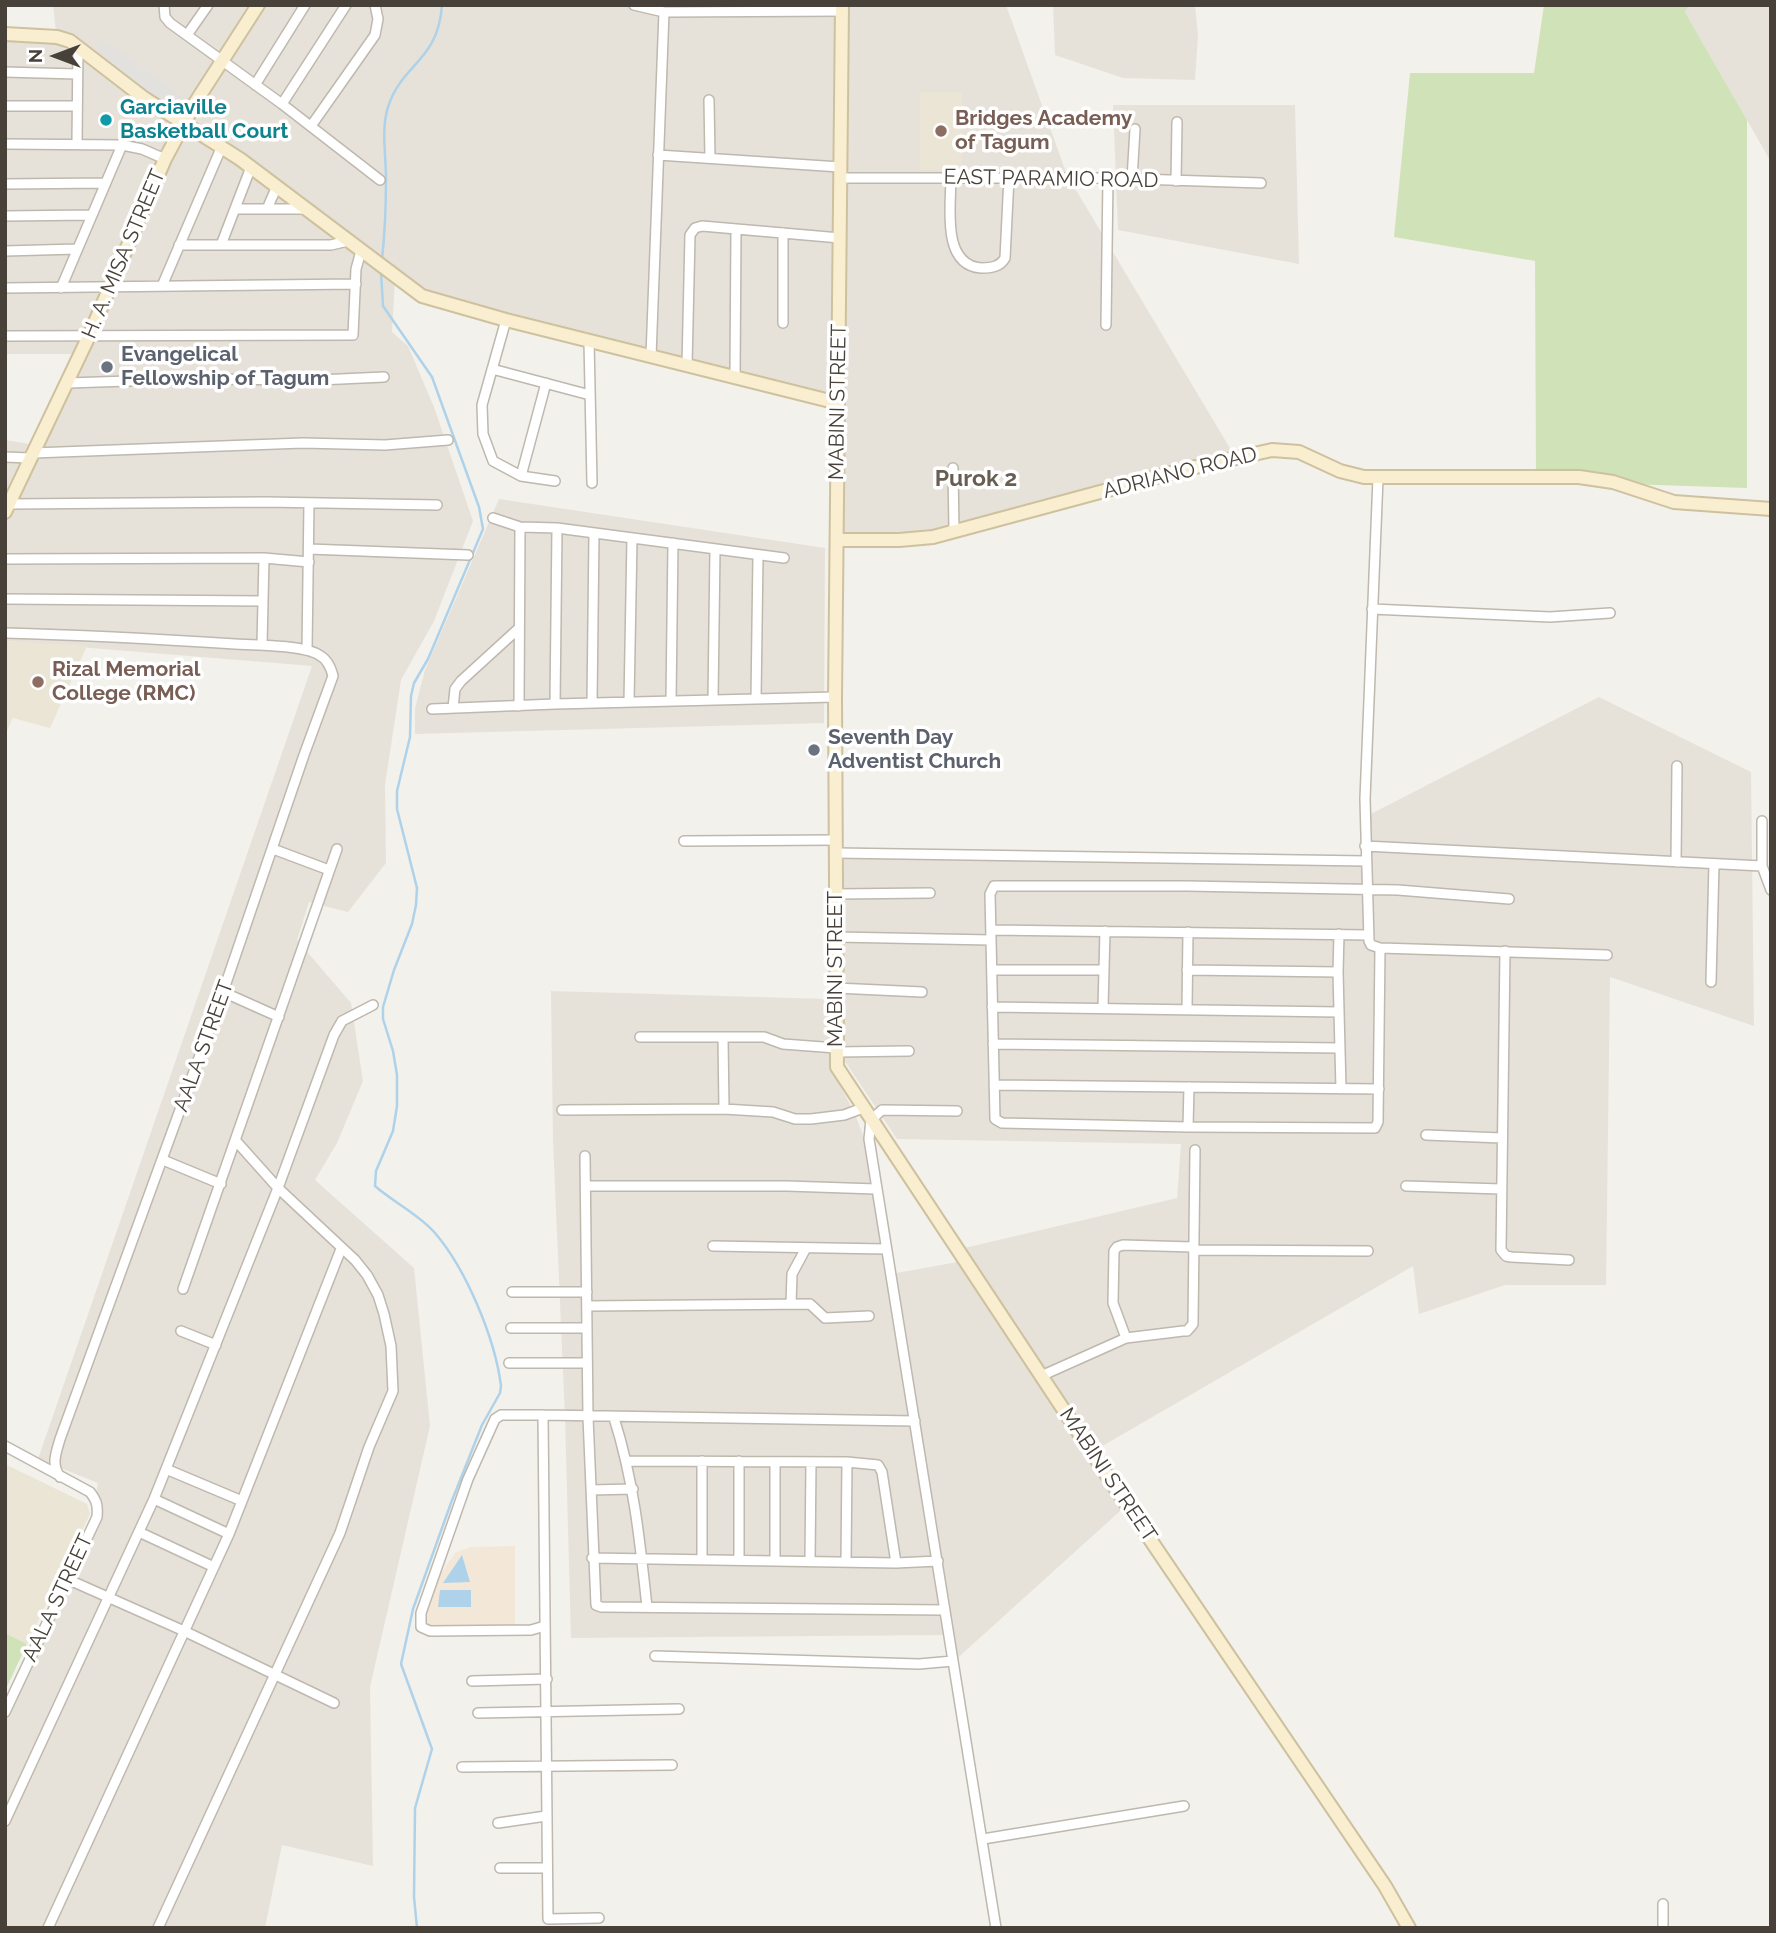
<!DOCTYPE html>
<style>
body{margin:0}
#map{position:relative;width:1776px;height:1933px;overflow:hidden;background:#f3f1eb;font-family:Raleway,sans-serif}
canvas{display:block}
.frame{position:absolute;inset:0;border:7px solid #474139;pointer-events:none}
.north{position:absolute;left:21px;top:21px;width:70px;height:70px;-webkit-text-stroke:5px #fff;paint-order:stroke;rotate:270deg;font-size:19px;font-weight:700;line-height:28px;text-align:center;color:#474139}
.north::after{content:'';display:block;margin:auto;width:24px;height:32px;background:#474139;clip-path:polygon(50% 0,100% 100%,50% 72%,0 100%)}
</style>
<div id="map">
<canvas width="1776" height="1933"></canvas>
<div class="frame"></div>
<div class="north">N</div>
</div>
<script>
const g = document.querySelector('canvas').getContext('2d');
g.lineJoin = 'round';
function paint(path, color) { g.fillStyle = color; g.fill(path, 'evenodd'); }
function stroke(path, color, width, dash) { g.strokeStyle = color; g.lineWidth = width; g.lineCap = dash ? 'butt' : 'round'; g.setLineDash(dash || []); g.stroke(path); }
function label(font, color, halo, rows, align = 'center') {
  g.font = font + ' Raleway,sans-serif'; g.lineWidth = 7; g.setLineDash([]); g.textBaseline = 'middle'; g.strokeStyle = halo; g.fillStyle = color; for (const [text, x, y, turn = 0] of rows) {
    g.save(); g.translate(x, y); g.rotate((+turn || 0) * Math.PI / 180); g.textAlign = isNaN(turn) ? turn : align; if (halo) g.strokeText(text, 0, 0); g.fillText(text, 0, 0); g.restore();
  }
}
const residential = new Path2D(`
 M53 5H1006L1067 175 1234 455 929 540 835 544 836 401 425 298 395 278 392 332 408 346 434 407 473 521 434 621 401 680 385 785 386 863 348 912 309 902 297 940 351 1003 363 1081 337 1143 315 1180 414 1268 430 1426 370 1687 373 1866 282 1845 265 1928H5V1715L85 1545 98 1483 38 1459 312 666 5 641V440L41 446 82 354H5V39L57 41Z
 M1053 5H1195L1198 35 1195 80 1123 78 1055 55Z
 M1690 5H1771V162L1685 12Z
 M1113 105H1295L1299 264 1118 230Z
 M499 499 825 548 824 723 415 734V708L425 670Z
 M1599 697 1751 772 1754 1026 1610 977 1606 1285H1505L1419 1314 1413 1266 1092 1452 1129 1503 952 1663 891 1274 963 1261 956 1250 1177 1198 1181 1144 897 1139 844 1060V858L1361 865V819Z
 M551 991 829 999 831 1067 856 1117 864 1138 943 1635 571 1638 565 1418 553 1141Z`);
const commercial = new Path2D(`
 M515 1546V1627L425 1626 424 1618 435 1582 455 1553 471 1547Z`);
const education = new Path2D(`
 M920 92H962V170H920Z
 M5 641 87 646 50 728 13 718 5 735Z
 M5 1464 87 1504 90 1514 27 1644 5 1633Z`);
const green = new Path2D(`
 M1544 5H1690L1685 12 1747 120V488L1536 481 1535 261 1394 237 1410 73H1534Z
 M5 1633 27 1644 5 1691Z`);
const parking = new Path2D(`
 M104 39 184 98 176 112 96 52Z`);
const water = new Path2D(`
 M462 1555 470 1582 443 1583Z
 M440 1590H471V1607H438Z`);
const stream = new Path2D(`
 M382 259C385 232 386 205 386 178 386 156 381 129 388 107 402 63 438 62 442 5
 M381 272 383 306 432 377 479 507 483 529 428 659 414 683 411 696 410 737 397 791V809L417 888 416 905 412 924 394 970 383 1007V1019L393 1051 397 1075V1106L393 1131 376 1171 375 1186C393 1202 420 1215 435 1233 466 1269 495 1338 501 1386L500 1393 482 1425 451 1503 413 1609 401 1664 432 1749 415 1808 414 1897 417 1928`);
const street = new Path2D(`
 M164 5 165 17 170 23 282 104 380 180
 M634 5 664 12 842 11
 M187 35 208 5
 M5 72 77 74
 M255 85 305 5
 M709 100 710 158
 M282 104 346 5
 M5 106H77
 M311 126 375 35 378 19 375 5
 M77 143 78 46
 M5 144 122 145 142 149 165 159
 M658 155 840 167
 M951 177C951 205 941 265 981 268 991 268 1000 267 1005 258L1009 177
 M840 178H1108L1261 183
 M1132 179 1135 129
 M1176 181 1177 122
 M5 184 105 183
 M235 209H306
 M267 209 277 186
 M5 216 92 215
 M783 233V323
 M179 245H331L348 241
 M221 245 251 167
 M5 251 77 249
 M162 286 222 146
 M5 288 356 284
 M61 288 122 145
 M506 320 482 405 483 434 493 461 521 476 555 481
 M1106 325 1108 178
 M5 336 353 335 356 269 361 251
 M589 341 592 483
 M651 356 664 12
 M687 365 690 235 695 228 702 226 840 238
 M492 369 590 395
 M735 377 736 229
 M68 383 190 379 319 380 384 377
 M33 453 303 443 385 445 448 440
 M5 457 30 458
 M953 468 954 532
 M521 476 546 383
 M1378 478 1365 799 1369 941 1371 945 1380 948 1607 955
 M9 504 266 502 437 505
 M493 518 520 527 557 528 784 558
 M309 549 468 555
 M5 559 264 558 309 562
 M5 599 263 601
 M1372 609 1550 617 1610 613
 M5 633C82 635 158 639 235 644 255 645 303 645 319 655 327 659 331 668 333 676L304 755 223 992 60 1439C56 1453 51 1464 60 1477
 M262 645 264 558
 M307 650 309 503
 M756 699 758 555
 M713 700 715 549
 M671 701 673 543
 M629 702 632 538
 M592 703 594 533
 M555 704 557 528
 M519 706 520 527
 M453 708 455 689 461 681 518 629
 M432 709 555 704 835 697
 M1762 821V866L1771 890
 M684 841 836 840
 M1365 846 1762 866
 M273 849 329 870
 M836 853 1366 861
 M1676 862 1677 766
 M837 894 930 893
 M991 930 1368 935
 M1339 934 1338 972 1341 1089
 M837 937 991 940
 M1380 948 1378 1122 1375 1128 1188 1127 1002 1123 995 1119 990 894 994 886H1187L1398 890 1509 899
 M1505 951 1501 1250 1506 1256 1511 1257 1569 1260
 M992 970H1104
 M1187 970 1338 972
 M1711 982 1714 864
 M836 988 922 992
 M223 992 279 1017
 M992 1007 1339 1012
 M1103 1008 1105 931
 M1187 1009 1188 932
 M640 1037H764L783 1044 836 1048
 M723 1037 724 1109
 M993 1044 1339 1048
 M836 1052 909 1051
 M994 1085 1379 1089
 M562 1110 724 1109 773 1112 795 1119H811L844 1115 863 1108
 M957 1111 882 1110 871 1120 869 1139 996 1928
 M1188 1127 1189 1087
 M1426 1135 1502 1138
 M585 1156 588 1417 596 1605 601 1607 945 1610
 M163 1160 221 1184
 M586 1186H787L876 1189
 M1406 1186 1501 1189
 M713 1246 886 1249
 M1193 1250 1368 1251
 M183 1289 337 849
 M512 1292H587
 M791 1304 792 1274 806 1248
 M587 1306 810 1304 825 1318 869 1316
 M511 1328H587
 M181 1331 216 1345
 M1126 1338 1113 1303 1114 1251 1117 1247 1123 1245 1193 1247
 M509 1363H587
 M1041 1376 1126 1338 1183 1331H1187L1193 1324 1195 1150
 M543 1415 548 1919 599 1918
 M614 1418C634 1481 640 1542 647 1607
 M5 1446 90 1492C97 1501 98 1506 97 1517L5 1712
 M628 1461 847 1462 878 1465 882 1472 896 1563
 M702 1461V1560
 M739 1461V1560
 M775 1462V1561
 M166 1469 242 1501
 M591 1490 633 1489
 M154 1499 229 1534
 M139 1532 214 1567
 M592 1558 896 1563 938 1561
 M810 1561 811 1462
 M846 1562 847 1462
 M67 1579 184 1631 334 1703
 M545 1626 531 1630 430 1631 421 1627V1613L468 1479 495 1419 501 1415H543L915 1421
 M655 1656 919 1664 953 1661
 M472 1681 547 1679
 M478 1713 679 1709
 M462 1767 672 1765
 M5 1821 154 1499 278 1188 334 1035 342 1021 373 1005
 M498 1823 546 1816
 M983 1839 1184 1806
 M500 1868H547
 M1663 1904V1928
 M48 1928 229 1534 341 1249
 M158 1928 340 1533 369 1447 393 1391 391 1346 384 1314 378 1295 367 1275 355 1260 278 1188 236 1141`);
const secondary = new Path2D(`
 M842 5 835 697 837 1067 1118 1492 1385 1886 1409 1928
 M5 34 57 37 70 41 144 98 240 159 422 296 506 320 838 403
 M5 512 89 336 165 159 195 103 258 5
 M837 540H899L933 537 1182 470 1272 450 1299 452 1340 471 1364 477H1579L1613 482 1674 502 1771 509`);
const markers = [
 [106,120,7,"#0f9aa8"],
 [941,131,7,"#8d6e63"],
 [107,367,7,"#6b7280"],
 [38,682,7,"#8d6e63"],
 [814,750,7,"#6b7280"]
];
const cultureNames = [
 ["Garciaville",120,108],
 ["Basketball Court",120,132]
];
const educationNames = [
 ["Bridges Academy",955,119],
 ["of Tagum",955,143],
 ["Rizal Memorial",52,670],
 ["College (RMC)",52,694]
];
const streetNames = [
 ["EAST PARAMIO ROAD",1051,179,1],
 ["H. A. MISA STREET",124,254,-67],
 ["MABINI STREET",838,402,-89],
 ["ADRIANO ROAD",1180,473,-14],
 ["MABINI STREET",836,969,-90],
 ["AALA STREET",204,1046,-70],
 ["MABINI STREET",1108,1475,56],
 ["AALA STREET",58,1598,-65]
];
const worshipNames = [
 ["Evangelical",121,355],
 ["Fellowship of Tagum",121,379],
 ["Seventh Day",828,738],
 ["Adventist Church",828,762]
];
const neighbourhoodNames = [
 ["Purok 2",976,479]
];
paint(residential, '#e7e2d9');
paint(commercial, '#f3e7d8');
paint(education, '#ebe5d6');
paint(green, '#d0e3b8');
paint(parking, '#e3e1de');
paint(water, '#aed2e9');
stroke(stream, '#aed2e9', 2.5);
stroke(street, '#beb8ae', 12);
stroke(secondary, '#cec19f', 16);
stroke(street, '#fff', 9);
stroke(secondary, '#f9eecf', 12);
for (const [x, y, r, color] of markers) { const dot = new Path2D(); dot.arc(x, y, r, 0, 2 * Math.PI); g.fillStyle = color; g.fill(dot); stroke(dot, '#fff', 2.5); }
label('bold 21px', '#0d838f', '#fff', cultureNames, 'left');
label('bold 21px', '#785e54', '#fff', educationNames, 'left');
label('21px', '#474139', '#fff', streetNames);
label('bold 21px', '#5b616d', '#fff', worshipNames, 'left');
label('bold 23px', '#685f52', '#fff', neighbourhoodNames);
</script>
